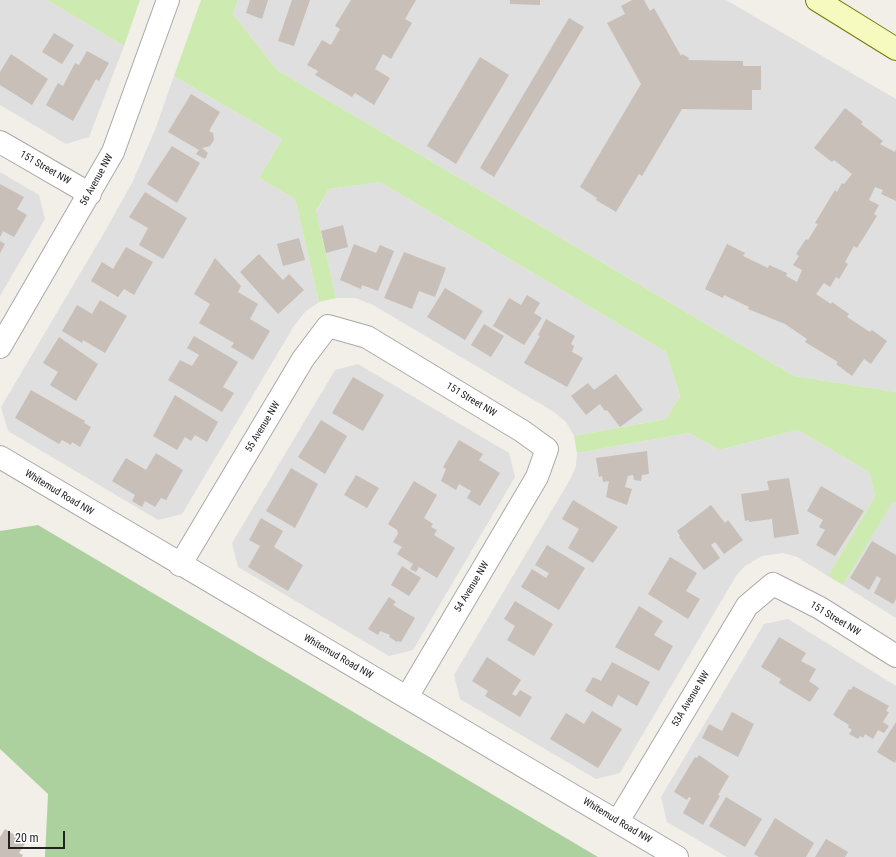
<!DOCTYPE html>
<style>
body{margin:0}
#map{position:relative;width:896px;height:857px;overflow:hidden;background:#f2efe9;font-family:"Roboto Condensed",sans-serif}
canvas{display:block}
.scale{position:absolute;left:8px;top:831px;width:57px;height:18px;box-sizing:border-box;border:2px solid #222;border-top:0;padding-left:5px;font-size:12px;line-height:14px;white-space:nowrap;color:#222;-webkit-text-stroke:3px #fff;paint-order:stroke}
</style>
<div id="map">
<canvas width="896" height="857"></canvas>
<div class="scale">20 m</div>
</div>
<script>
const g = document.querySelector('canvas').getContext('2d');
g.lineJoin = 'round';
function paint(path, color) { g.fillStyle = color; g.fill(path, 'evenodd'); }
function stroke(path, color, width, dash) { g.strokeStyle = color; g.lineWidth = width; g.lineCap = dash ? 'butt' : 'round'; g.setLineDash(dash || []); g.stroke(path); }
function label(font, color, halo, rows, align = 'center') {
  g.font = font + ' "Roboto Condensed",sans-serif'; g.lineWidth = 4; g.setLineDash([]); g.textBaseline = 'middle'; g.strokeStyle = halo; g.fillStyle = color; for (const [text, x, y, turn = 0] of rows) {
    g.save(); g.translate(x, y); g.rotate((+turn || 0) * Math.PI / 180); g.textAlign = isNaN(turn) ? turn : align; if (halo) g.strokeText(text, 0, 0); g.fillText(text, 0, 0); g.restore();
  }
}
const residential = new Path2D(`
 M0 0H47L124 46 89 137 66 144 0 105Z
 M238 0H726L896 99V392L794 376 277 70 233 14Z
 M174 76 282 139 259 178 295 199 319 302 305 312 294 326 182 514 158 520 8 431 1 407 104 233 132 183 155 130Z
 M0 172 39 195 45 219 0 296Z
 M380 182 666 352 680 396 666 419 574 436 566 422 554 412 373 305 355 298H336L316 212 329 189Z
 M358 364 509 453 515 477 413 650 389 656 238 567 232 543 335 370Z
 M798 430 869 472 875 496 828 576 797 557 783 553 762 556 745 566 736 576 620 773 596 779 460 699 454 675 571 478 576 466 577 453 689 433 719 450Z
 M892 502H896V618L843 585Z
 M788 619 896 686V857H727L667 822 661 797 764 624Z`);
const grass = new Path2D(`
 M47 0H140L124 46Z
 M201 0H238L233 14 277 70 794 376 896 392V502L892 503 843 585 828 576 875 496 869 472 798 430 719 450 689 433 577 453 574 436 666 419 680 396 666 352 380 182 329 189 316 211 336 298 319 302 295 199 259 178 282 139 174 76Z`);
const forest = new Path2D(`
 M38 525 598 857H45L48 794 0 749V531Z`);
const building = new Path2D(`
 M250 0H268L262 19 246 13Z
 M292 0H310L294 46 278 41Z
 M351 0H416L405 19 412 23 391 59 383 54 375 69 390 78 374 105 355 93 352 97 315 75 318 71 307 65 322 40 331 45 340 29 335 26Z
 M510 0H540V5L510 4Z
 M632 0H644L650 11 654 8 681 56 682 54 689 58 688 60 743 61V66H761V90H752V110L682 109 642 176 639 174 616 212 596 200 597 198 580 187 641 84 607 23 625 14 621 6Z
 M569 18 584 27 494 177 480 168Z
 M54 33 74 45 62 64 42 52Z
 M87 51 109 63 99 81 96 79 73 121 46 105 58 83 63 86 75 63 79 65Z
 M11 54 48 79 32 105 0 85V72Z
 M480 57 509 75 456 164 427 146Z
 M191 94 220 112 209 131 213 133 214 140 210 146 202 148 208 153 205 159 196 154 199 150 168 132Z
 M845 108 863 122 861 124 883 141 880 144 895 152 896 149V201L881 194 883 190 875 187 869 200 879 205 874 214 877 216 857 248 854 246 845 262 848 264 839 279 836 277 830 287 824 283 816 294 831 304 832 302 849 314 847 317 870 332 872 330 887 341 871 364 864 359 852 376 836 364 838 362 805 342 807 339 785 324 748 309 749 307 724 295 723 298 705 289 727 244 745 253 743 256 768 268 769 265 787 273 786 276 797 282 802 270 793 265 799 256 796 254 806 239 808 240 818 224 815 223 835 190 837 192 842 183 844 184 852 174 834 160 832 162 814 148Z
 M172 146 200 163 177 203 147 184Z
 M0 184 24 197 17 209 27 215 14 237 3 231 0 237Z
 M145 192 187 218 163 259 139 245 148 228 129 217Z
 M343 225 348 247 326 253 321 231Z
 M299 238 305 260 283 266 277 244Z
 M0 241 5 244 0 253Z
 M354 244 376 253 380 245 394 251 378 291 362 285 361 289 340 280Z
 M126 247 153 262 134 295 124 289 118 297 91 281 102 262 113 269Z
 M404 252 446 268 435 297 419 291 412 309 384 298Z
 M259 254 283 280 289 274 304 290 278 314 240 272Z
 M215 258 241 286 238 292 258 304 250 319 270 331 253 360 231 347 234 343 199 323 210 304 194 294Z
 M445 288 483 311 465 340 427 317Z
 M527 295 540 303 534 313 542 318 524 345 493 326 509 298 521 305Z
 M100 300 127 316 105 353 83 340 82 343 62 331 77 305 92 314Z
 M546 319 575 336 571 344 574 346 572 352 583 358 567 387 524 363 540 336 538 335Z
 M484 324 504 336 491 357 471 345Z
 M194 336 238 362 223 387 234 393 222 412 168 380 180 360 192 366 199 355 187 348Z
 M59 337 98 364 76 401 50 385 58 372 43 363Z
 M616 374 643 410 620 427 607 410 605 411 600 404 586 415 571 396 588 383 594 390Z
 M353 377 384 395 363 431 332 413Z
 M31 390 85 421 84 423 91 427 80 447 72 442 71 445 62 440 59 444 15 418Z
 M175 395 218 422 207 442 195 435 191 441 185 437 177 450 153 436Z
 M321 420 347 436 325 474 298 457Z
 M459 440 483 454 479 460 500 473 480 506 467 498 471 491 459 484 456 490 441 481 446 469 443 467Z
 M647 451 649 474 642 475 641 481 634 480 633 475 628 476 625 487 632 489 627 505 606 497 609 481 603 482 602 476 599 477 596 458Z
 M156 453 183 470 166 500 161 498 155 507 145 501 142 507 132 501 135 495 112 481 126 458 146 470Z
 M291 468 318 484 295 528 266 511Z
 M356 475 379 488 367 508 344 495Z
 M789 478 799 534 774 538 772 519 749 522V520L745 521 741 494 769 490 767 481Z
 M414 481 437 495 424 518 433 524 431 527 437 530 434 535 455 548 437 578 419 567 416 572 410 569 413 564 397 554 402 547 393 542 398 534 397 530 388 524Z
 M821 486 864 511 835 556 816 545 825 530 819 527 823 520 807 511Z
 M573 500 618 527 593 563 568 548 579 529 562 519Z
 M711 505 725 523 728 520 743 540 724 554 715 542 711 545 720 558 704 570 679 537 680 536 677 531Z
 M261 518 283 531 274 547 303 565 288 591 248 567 260 546 249 540Z
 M872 541 896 555V599L893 604 874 593 881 579 877 576 869 590 850 578Z
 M547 545 585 568 559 610 521 587 532 569 546 578 549 573 535 565Z
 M670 557 697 573 686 591 700 599 688 619 648 594Z
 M402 566 421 578 409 596 391 585Z
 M389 597 396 602 393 605 415 618 401 642 398 641 397 642 389 637 390 635 380 631 378 635 368 629Z
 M515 601 553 624 534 656 507 640 515 626 504 619Z
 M639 606 663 621 654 635 673 646 659 671 615 647Z
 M779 637 806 653 801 661 816 669 809 681 819 688 810 702 779 683 781 679 761 667Z
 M487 657 521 680 512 694 516 696 520 690 532 697 520 717 485 696 488 691 472 681Z
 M612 662 650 682 637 706 618 695 612 707 585 691 593 677 601 681Z
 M853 686 889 706 886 711 889 712 883 722 889 726 884 733 878 730 873 739 865 734 863 738 860 736 858 739 849 734 852 730 848 727 849 725 833 715 849 689 851 690Z
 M592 711 622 729 598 768 550 739 566 713 584 724Z
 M732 712 754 724 738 757 702 738 709 724 722 731Z
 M896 722V760L895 763 877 752Z
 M699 755 729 776 718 795 720 796 703 825 683 813 691 798 689 797 687 800 674 792 695 757 697 758Z
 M726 797 762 819 745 847 709 826Z
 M775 818 814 843 806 857H759L754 854Z
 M5 829 26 842 19 853 23 855 22 857H0V837Z
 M826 839 848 852 845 857H815Z`);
const street = new Path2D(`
 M0 142 90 194
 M0 347 113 152 168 0
 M0 457 677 857
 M180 565 303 359 328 326 367 337 522 431 547 449 537 477 407 697
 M618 821 747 606 773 584 820 608 896 656`);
const secondary = new Path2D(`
 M817 0 896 49`);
const streetNames = [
 ["151 Street NW",45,168,30],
 ["56 Avenue NW",97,180,-61],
 ["151 Street NW",471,400,31],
 ["55 Avenue NW",263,427,-59],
 ["Whitemud Road NW",59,493,31],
 ["54 Avenue NW",472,587,-59],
 ["151 Street NW",835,619,31],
 ["Whitemud Road NW",338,657,30],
 ["53A Avenue NW",691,699,-59],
 ["Whitemud Road NW",617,821,31]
];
paint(residential, '#e0dfdf');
paint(grass, '#cdebb0');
paint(forest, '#add19e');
paint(building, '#c7bfb8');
stroke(street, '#a9a9a9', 24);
stroke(secondary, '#707d05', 24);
stroke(street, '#fff', 22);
stroke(secondary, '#f7fabf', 22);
label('10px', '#222', '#fff', streetNames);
</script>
